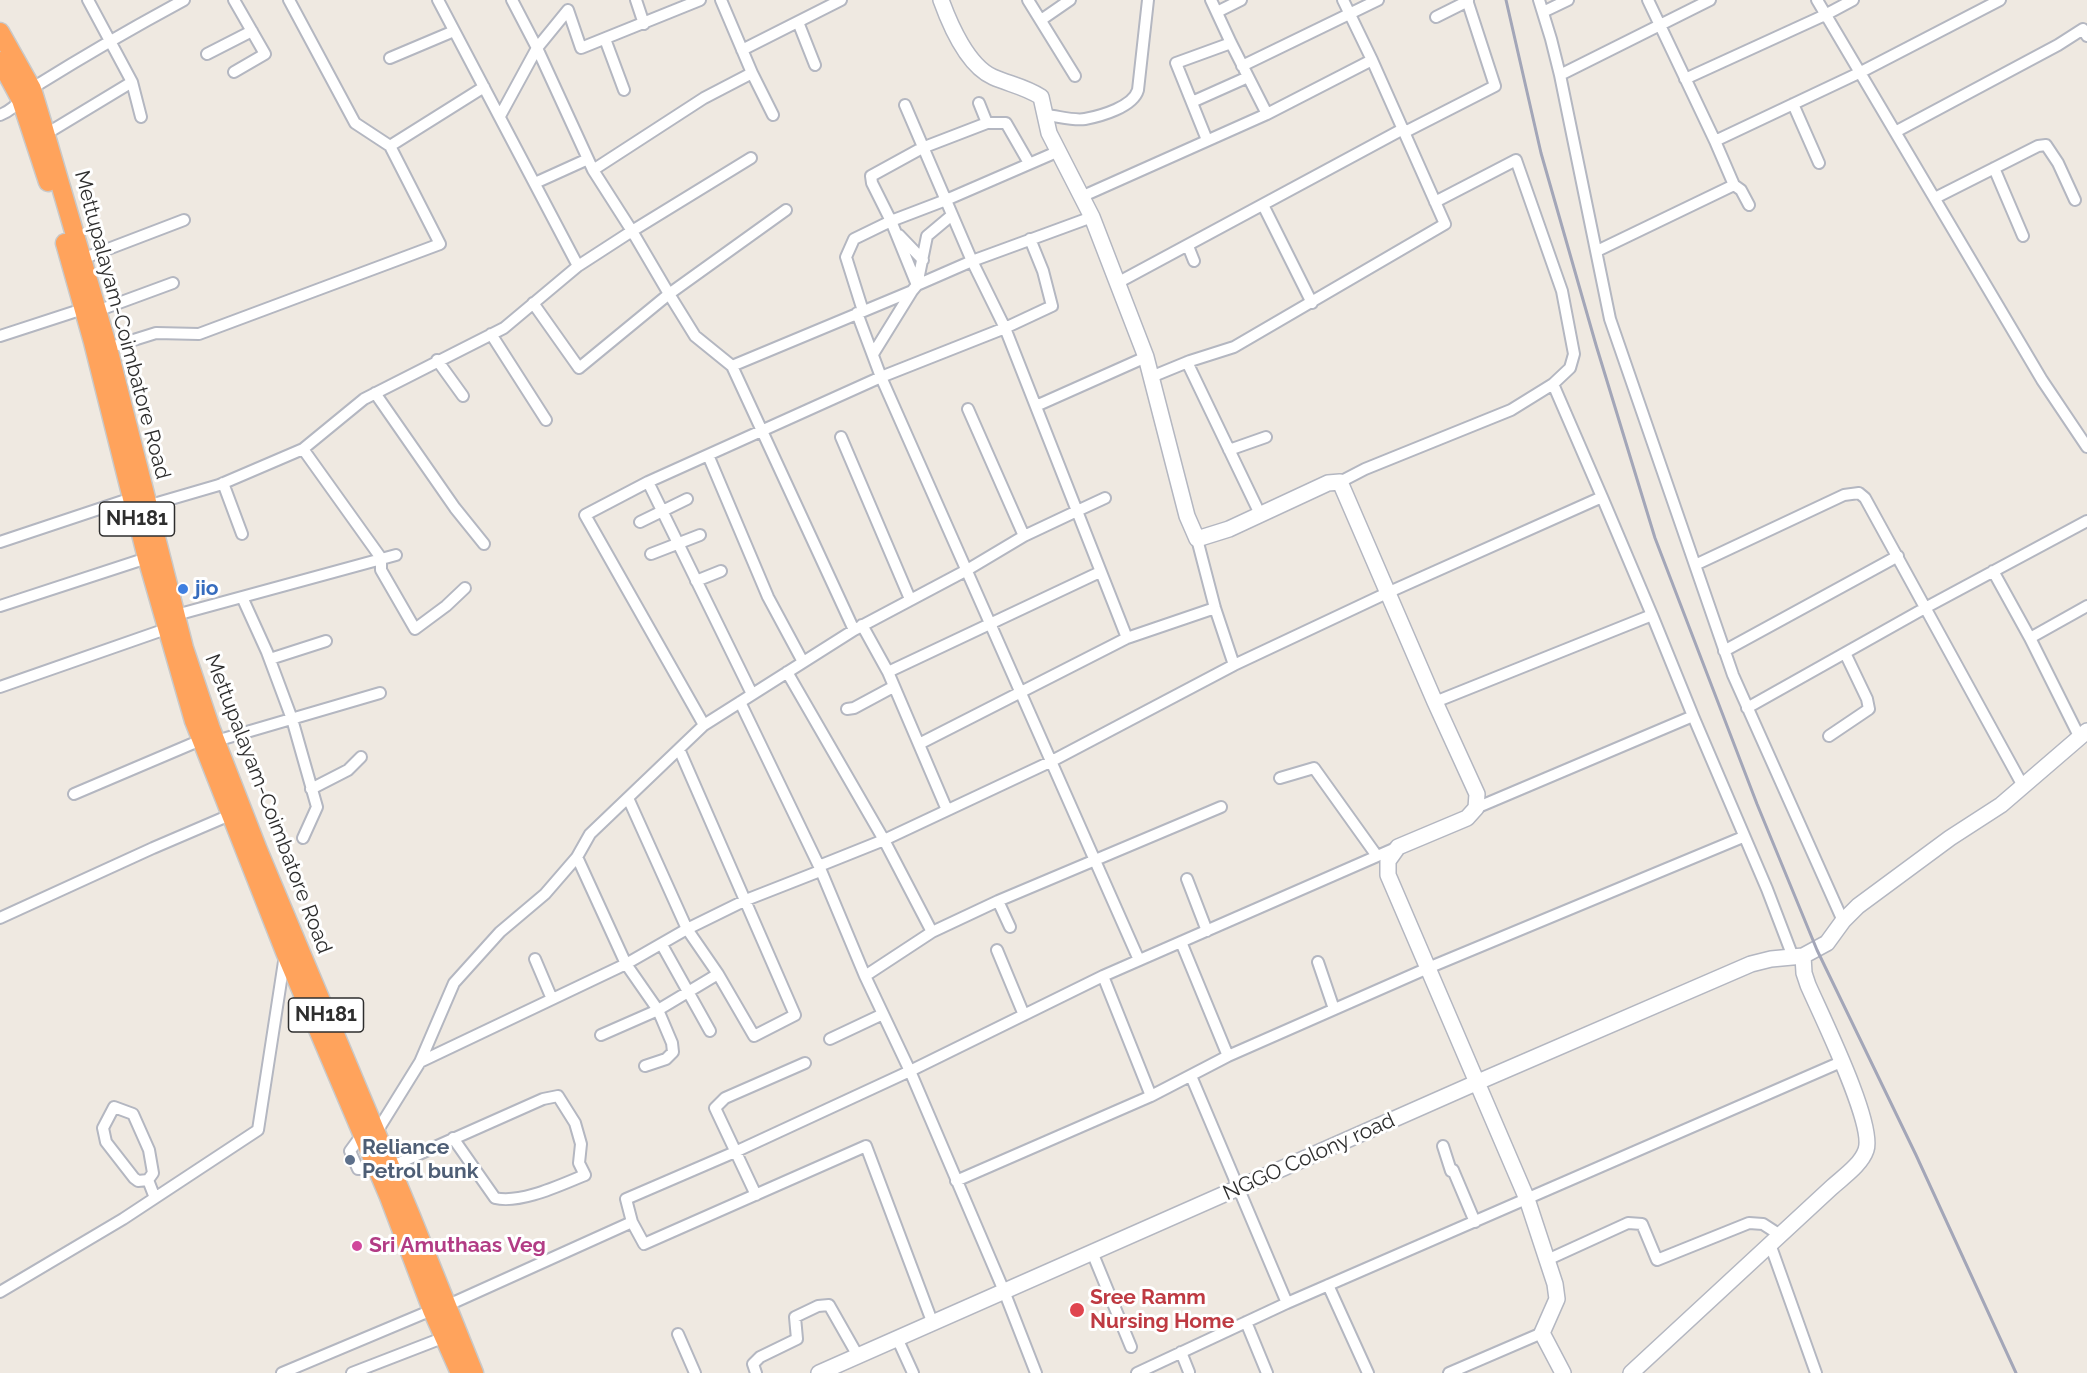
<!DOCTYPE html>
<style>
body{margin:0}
canvas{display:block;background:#efe9e1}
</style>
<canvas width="2087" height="1373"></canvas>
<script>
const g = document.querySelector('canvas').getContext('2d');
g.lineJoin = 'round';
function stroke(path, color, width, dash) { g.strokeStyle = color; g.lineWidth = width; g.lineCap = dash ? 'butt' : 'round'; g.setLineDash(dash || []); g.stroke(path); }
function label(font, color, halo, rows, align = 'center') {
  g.font = font + ' Raleway,sans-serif'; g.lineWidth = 6; g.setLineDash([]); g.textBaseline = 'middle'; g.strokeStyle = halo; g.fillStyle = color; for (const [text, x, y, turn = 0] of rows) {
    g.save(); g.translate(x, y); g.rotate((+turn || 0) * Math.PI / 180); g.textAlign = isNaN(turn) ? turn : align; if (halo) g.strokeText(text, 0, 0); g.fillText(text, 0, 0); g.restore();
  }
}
const street = new Path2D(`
 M234 0 265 54 234 72
 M512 0 537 48 593 170
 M636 0 644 24
 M721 0 752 73 704 98 593 170 632 231 669 294 786 210
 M1028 0 1075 76
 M1211 0 1231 43 1267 114
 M1343 0 1372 60
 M1539 0 1551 39 1560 75 1610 319 1733 675 1843 921
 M1648 0 1715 141 1861 72 2000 0
 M1817 0 2042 380 2087 447
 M1217 12 1241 0
 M1543 12 1568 0
 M1436 17 1468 1
 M1041 20 1070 0
 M798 22 815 65
 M605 39 624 90
 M742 50 841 0
 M207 54 252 31
 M390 58 454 31
 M1242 66 1378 0
 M752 73 773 115
 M1560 75 1710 0
 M1685 79 1825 15 1853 0
 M132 82 141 117
 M1192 102 1248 77
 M979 103 987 123
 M1793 104 1819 163
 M905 105 972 261 1005 328 1052 306 1043 271 1030 239
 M0 115C18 108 23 94 39 84 87 54 134 27 184 0
 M1046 115C1058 116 1073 121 1085 119 1101 116 1133 107 1138 90L1148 0
 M500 116 537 48 568 10 581 48 700 0
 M1897 131 2058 45 2083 29 2087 36
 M1405 132 1495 86 1467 0
 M46 134 132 82 88 0
 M1207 140 1176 63 1231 43
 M1715 141 1734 185 1741 190 1749 205
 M390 146 484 87
 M1994 168 2023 236
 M535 183 588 159
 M1081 197 1267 114 1372 60 1445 224 1234 347 1190 361 1151 377
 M1935 198 2038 146 2046 145 2058 163 2075 200
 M1435 202 1516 160 1562 291 1574 354 1570 368 1553 384
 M1263 205 1312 303
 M899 235 923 260
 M1188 246 1194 261
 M1597 251 1734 185
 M82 259 184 220
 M578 266 632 231 751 158
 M1119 282 1403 129
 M917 285 891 221 872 183 871 176 922 148 987 123H1006L1029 163
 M917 285 927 236 952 215
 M533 303 579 368 669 294 695 336 732 366 854 630
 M97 311 173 283
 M863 311 846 257 854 239 891 221 946 200 1059 151
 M491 334 546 420
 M0 336 83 309
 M108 348 156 333 199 334 440 244 390 146 355 123 289 0
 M873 354 912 291
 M437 360 463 396
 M1187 362 1260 514
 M732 366 912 291 917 285 972 261 1092 217
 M375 393 455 508 484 544
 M1036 406 1146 357
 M968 409 1024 536
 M841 437 910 599
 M303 449 381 558V570L415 629 446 606 465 588
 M1229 450 1266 437
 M708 455 768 597 803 662
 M648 482 752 694
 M1340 482 1365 469 1511 410 1553 384 1602 497
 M223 483 242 534
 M1105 498 1077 511 1127 638
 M147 506 219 485 303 449 364 399 504 328 578 266 438 0
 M640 522 687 499
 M1197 539 1215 608 1234 665
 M0 542 132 498
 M651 554 700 535
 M1695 565 1844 495 1859 493 1865 498 2023 786
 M1993 571 2030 638 2080 738
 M696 581 721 571
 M242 597 267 652 292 719 317 807 303 838
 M0 606 147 558
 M176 615 396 555
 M1652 615 1693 716
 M862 625 888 672 947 810
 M2030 638 2087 606
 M1724 651 1898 556
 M270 659 326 641
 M787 672 884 840 932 932
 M888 672 1100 572
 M0 687 166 629
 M740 702 819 866
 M1747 708 1925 608 2087 521
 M847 709 854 708 893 687
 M704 725 854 630 967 570 1024 536 1077 511 1005 328 881 377 857 313
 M1829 736 1869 709 1867 699 1845 653
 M216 741 380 693
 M919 744 1127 638 1215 608
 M1280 778 1314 768 1377 856
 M311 789 348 770 361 757
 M74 794 201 740
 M628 798 687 929 718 974 754 1036 795 1015 679 749
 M1476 808 1693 716 1767 889 1793 957
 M577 857 626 964 658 1010 718 974
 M1187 879 1207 931
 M998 901 1010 927
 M0 918 153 848 230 815
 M1181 942 1228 1056
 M662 945 710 1031
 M997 950 1024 1015
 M535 959 552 999
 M1318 962 1334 1009
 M865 976 932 932 998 901 1221 807
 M1103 976 1151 1096
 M601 1035 658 1010 672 1043 673 1052 666 1059 645 1066
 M830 1039 883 1014
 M420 1062 626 964 687 929 746 900 820 871
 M1191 1076 1287 1303
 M376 1133 420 1062 454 983 500 932 545 894 577 857 590 834 704 725 585 515 648 482 881 377 1139 960
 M363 1136 358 1140 350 1151 358 1169H377
 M1443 1146 1451 1171 1453 1170 1475 1222
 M390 1167 543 1099 558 1096 575 1123 581 1144 579 1163 585 1175C560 1185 521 1204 495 1198L453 1138
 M148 1180 153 1173 149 1150 133 1114 114 1107 103 1128 106 1142 134 1178 138 1181 148 1180 155 1198
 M956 1181 1151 1096 1228 1056 1428 968 1743 837
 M756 1195 715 1108 725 1098 805 1063
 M1770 1244 1816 1373
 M1092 1252 1131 1347
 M1547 1260 1628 1223 1642 1224 1657 1260 1749 1223 1763 1224 1780 1235
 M1328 1285 1368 1373
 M0 1292 123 1219 258 1130 285 955
 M446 1306 632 1222
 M1246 1322 1267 1373
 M933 1324 866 1146 644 1244 632 1222 626 1199 735 1152 910 1071 865 976 819 866 884 840 1050 762 1234 665 1387 593 1602 497 1652 615 1435 702
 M678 1334 695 1373
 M897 1338 913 1373
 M1181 1352 1189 1372
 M282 1373 432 1310
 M352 1373 445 1337
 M756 1373 753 1364 760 1357 797 1339 795 1317 818 1306 829 1305 858 1356
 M1036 1373 1004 1291 910 1071 1103 976 1398 847
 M1137 1373 1287 1303 1841 1062
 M1449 1373 1542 1333`);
const secondary = new Path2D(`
 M941 0C950 25 968 66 993 77 1009 84 1026 87 1041 97L1049 133 1092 217 1146 357 1187 516 1197 539 1229 529 1328 483 1340 482 1435 702 1477 794 1476 808 1467 818 1398 847 1388 861V875L1527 1199 1555 1284 1557 1299 1542 1333 1563 1373
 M819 1373 1478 1082 1751 964 1771 959 1803 956
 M1631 1373 1831 1188C1843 1177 1861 1165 1866 1150 1875 1124 1821 1015 1808 985L1804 973 1803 956 1827 943 1843 921 1858 906 1950 838 2001 805 2087 731`);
const highway = new Path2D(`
 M0 32 32 89 42 122 108 348 184 648 211 729 258 850 411 1216 474 1373
 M0 61 21 100 48 182
 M65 243 93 342 147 558 194 721 285 952 389 1197 432 1310 460 1373`);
const rail = new Path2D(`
 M1506 0 1541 153 1596 345 1655 538 1757 804 1817 950 1916 1155 2016 1373`);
const markers = [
 [183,589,6,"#3f7fe0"],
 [350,1160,6,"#5c6f8a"],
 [357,1246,6,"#d1479c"],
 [1077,1310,8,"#e0444e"]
];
const shields = [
 [137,519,75],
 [326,1015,75]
];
const shieldNames = [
 ["NH181",137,519],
 ["NH181",326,1015]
];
const streetNames = [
 ["Mettupalayam-Coimbatore Road",122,325,75],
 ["Mettupalayam-Coimbatore Road",268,804,69],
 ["NGGO Colony road",1309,1157,-24]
];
const shopNames = [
 ["jio",195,589]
];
const serviceNames = [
 ["Reliance",362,1148],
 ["Petrol bunk",362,1172]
];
const hotelNames = [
 ["Sri Amuthaas Veg",369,1246]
];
const healthNames = [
 ["Sree Ramm",1090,1298],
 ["Nursing Home",1090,1322]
];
stroke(street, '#b4b7c1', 14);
stroke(secondary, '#b4b7c1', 18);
stroke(highway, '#c9c9c9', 21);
stroke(street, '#fff', 10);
stroke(secondary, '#fff', 15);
stroke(highway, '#ffa35c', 18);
stroke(rail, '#a3a6b8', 3);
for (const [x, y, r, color] of markers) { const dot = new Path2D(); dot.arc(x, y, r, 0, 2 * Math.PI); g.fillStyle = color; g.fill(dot); stroke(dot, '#fff', 2); }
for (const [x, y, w] of shields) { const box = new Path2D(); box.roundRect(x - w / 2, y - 17, w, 34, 4.5); g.fillStyle = '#fff'; g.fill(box); stroke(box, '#2e2e2e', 1.5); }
label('bold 20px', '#2e2e2e', null, shieldNames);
label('21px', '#2e2e2e', '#fff', streetNames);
label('bold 21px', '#366cbe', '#fff', shopNames, 'left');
label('bold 21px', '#4e5e75', '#fff', serviceNames, 'left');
label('bold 21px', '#b23c85', '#fff', hotelNames, 'left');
label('bold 21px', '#be3a42', '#fff', healthNames, 'left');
</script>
